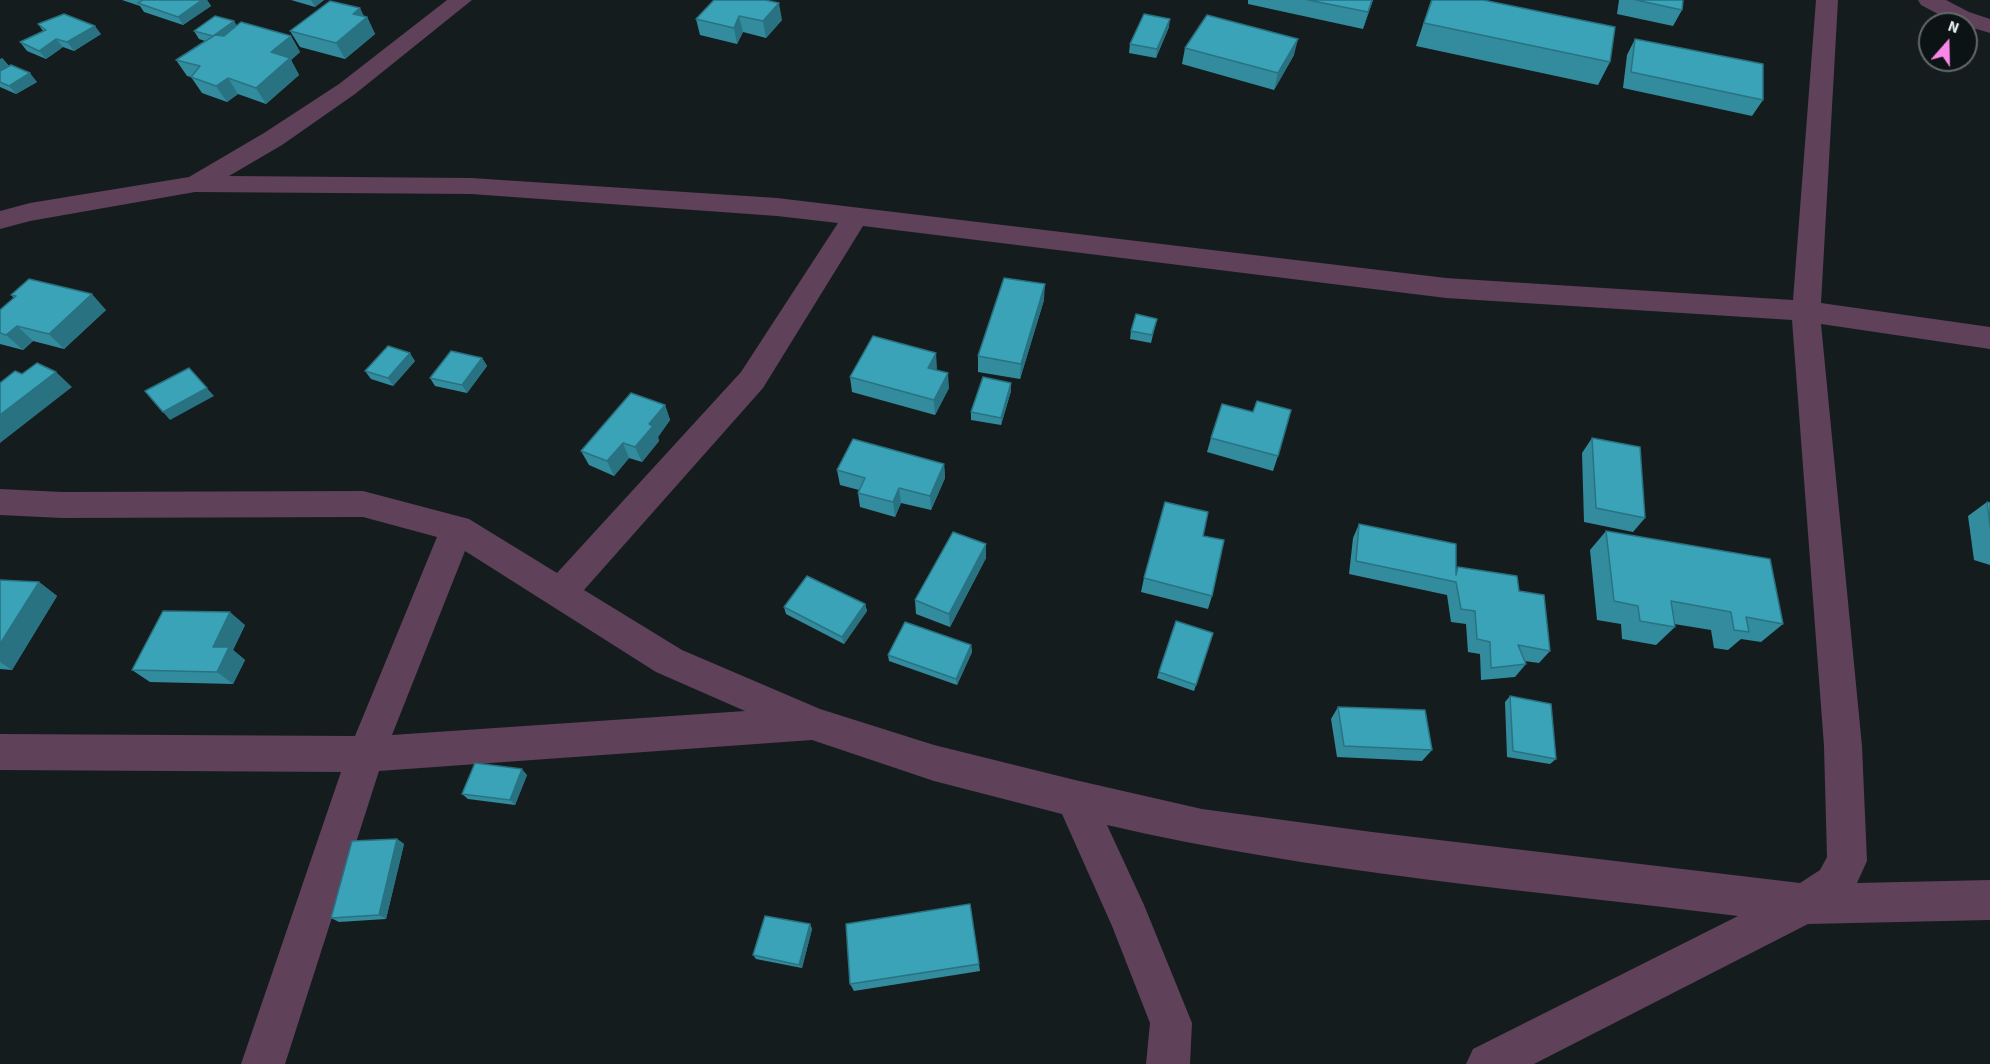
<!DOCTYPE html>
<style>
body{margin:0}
#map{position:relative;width:1990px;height:1064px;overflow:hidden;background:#151c1e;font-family:"Source Sans 3",sans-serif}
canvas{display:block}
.north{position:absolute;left:1918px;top:12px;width:60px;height:60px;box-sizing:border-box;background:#0c1315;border:2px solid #63696b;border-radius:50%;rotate:20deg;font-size:16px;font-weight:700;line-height:24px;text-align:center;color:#e6ebec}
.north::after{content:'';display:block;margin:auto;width:21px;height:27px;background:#fa87e7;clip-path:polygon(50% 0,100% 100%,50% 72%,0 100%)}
</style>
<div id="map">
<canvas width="1990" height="1064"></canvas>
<div class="north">N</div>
</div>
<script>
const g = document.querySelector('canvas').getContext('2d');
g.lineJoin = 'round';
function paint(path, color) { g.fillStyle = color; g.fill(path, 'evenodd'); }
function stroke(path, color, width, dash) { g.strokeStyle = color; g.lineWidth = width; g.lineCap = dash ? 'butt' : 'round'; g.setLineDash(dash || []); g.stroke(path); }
const minor = new Path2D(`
 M447 0H472L355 94 282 145 229 176 471 178 777 198 1446 278 1793 300 1816 0H1838L1821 303 1990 327V349L1821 324 1862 746 1867 861 1857 883 1990 880V920L1808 924 1534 1064H1466L1473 1049 1738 916C1527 890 1314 873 1107 825L1144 905 1192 1023 1190 1064H1146L1150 1023 1112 926 1062 814 934 781 812 740 379 771 285 1064H241L341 772 0 770V734L355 736 437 537 363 517 62 518 0 515V489L62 492 363 491 469 519 557 573 741 372 838 223 777 216 471 194 195 192 30 221 0 229V211L30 203 189 177 264 133 339 84ZM863 226 1446 298 1792 320 1824 746 1827 857 1820 870 1800 883 1372 832 1202 809 1075 780 934 745 820 709 682 650 584 590 763 388ZM465 551 656 672 745 711 392 735Z
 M1918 0H1946L1969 12 1990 19V33L1953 22 1921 5Z`);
const wall = new Path2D(`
 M122 0H207L211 6 183 25 144 12 140 6Z
 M291 0H324L315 7Z
 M714 0 782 20 766 38 743 32 737 44 700 35 696 19Z
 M1248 0H1373L1363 29 1248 4Z
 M1431 0 1610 62 1598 85 1416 46Z
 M1619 0H1683L1682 10 1673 26 1617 14Z
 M365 17H367L375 34 345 59 300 47 290 31Z
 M234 21 237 26 291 36 300 52 291 60 299 75 266 104 238 94 227 102 202 93 191 77 187 76 176 60 205 41 199 39 194 31Z
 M38 24 101 34 74 51 63 47 46 59 27 51 20 42 43 31Z
 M1169 27 1156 58 1129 53 1130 44Z
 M1635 39 1763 100 1752 116 1623 88 1627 55Z
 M1185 48 1294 55 1274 90 1182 64Z
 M2 58 9 66 37 82 16 94 0 87V71Z
 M11 295 106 310 64 349 33 341 23 350 0 344V310L14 298Z
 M1044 300 1020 379 978 372V356Z
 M1157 319 1151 343 1130 339 1131 331Z
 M482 358 487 366 467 393 435 386 430 378Z
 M415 361 393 386 371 379 365 371Z
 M937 368 936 370 949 388 935 415 852 392 850 377Z
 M1011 391 1001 425 971 420V412Z
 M665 405 670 420 658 437 659 441 642 462 629 458 614 476 589 465 581 451Z
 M1253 412 1278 456 1273 471 1207 452 1211 438Z
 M1592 438 1645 518 1633 532 1584 522 1582 453Z
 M944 464 945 478 931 510 901 503 895 517 860 507 858 493 859 490 840 485 837 470Z
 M1987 502 1990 503V565L1974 560 1968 516Z
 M1359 524 1456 570 1458 567 1519 591 1550 651 1539 663 1524 661 1526 664 1515 677 1481 680 1480 654 1468 652 1466 624 1451 622 1447 595 1349 574 1353 538Z
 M1606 531 1783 624 1761 642 1741 639 1728 650 1714 648 1711 630 1674 624 1675 627 1656 645 1622 639 1621 624 1597 620 1590 550Z
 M1203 536 1212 596 1208 609 1141 592 1144 578Z
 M986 544V558L950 627 916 614 915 600Z
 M0 580 39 582 57 596 12 670 0 669Z
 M865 604 867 611 844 644 786 614 784 607Z
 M245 625 233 650 245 660 233 684 150 682 132 670Z
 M1213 633 1194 691 1157 678 1159 672Z
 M971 645 972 652 957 685 889 661 888 655Z
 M1510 696 1556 759 1550 764 1507 757 1505 702Z
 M1338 707 1432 750 1422 761 1337 757 1331 719Z
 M527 775 515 805 468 799 462 794Z
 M397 839 404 844 386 919 339 922 331 918Z
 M810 924 812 929 802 968 756 959 753 955Z
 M979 964 980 971 854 991 850 984Z`);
const shadedWall = new Path2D(`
 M202 0H207L211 6 183 25 178 17Z
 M311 0H324L315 7Z
 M1372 0H1373L1363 29 1368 12Z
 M779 3 782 20 766 38 763 21Z
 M360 8 365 18 367 17 375 34 345 59 336 43 353 14Z
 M739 16 743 32 737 44 734 28Z
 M1170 19 1169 27 1156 58 1157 49Z
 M234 21 239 30 218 45 213 36Z
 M95 26 101 34 74 51 67 42Z
 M291 36 300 52 291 60 299 75 266 104 256 88 271 52Z
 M56 39 63 47 46 59 39 51Z
 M1298 39 1294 55 1274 90 1278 73Z
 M2 58 9 66 0 71V59Z
 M30 73 37 82 16 94 9 86Z
 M228 78 238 94 227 102 216 86Z
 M1045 284 1044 300 1020 379 1021 364Z
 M92 294 106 310 64 349 49 334Z
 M17 326 33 341 23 350 6 335Z
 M410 353 415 361 393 386 388 378Z
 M936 353 937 368 929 383 928 368Z
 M482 358 487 366 467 393 462 385Z
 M189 368 214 396 170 420 163 412Z
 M56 372 72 387 0 443V415Z
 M948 373 949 388 935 415 934 400Z
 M1011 383V391L1001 425V418Z
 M665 405 670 420 658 437 659 441 642 462 635 447 649 424Z
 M623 443 629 458 614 476 607 461Z
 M944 464 945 478 931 510 930 496Z
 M899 488 901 503 895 517 893 502Z
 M986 544V558L950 627 949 614Z
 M39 582 57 596 12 670 0 662V644Z
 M865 604 867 611 844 644 842 637Z
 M230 612 245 625 233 650 245 660 233 684 217 672 213 647Z
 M971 645 972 652 957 685 956 679Z
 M522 769 527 775 515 805 510 800Z
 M397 839 404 844 386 919 379 915Z
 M810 924 812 929 802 968 799 965Z`);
const building = new Path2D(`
 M143 0H202L178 17 138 3Z
 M714 0H765L779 3 763 21 739 16 734 28 696 19Z
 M1308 0H1372L1368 12Z
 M1432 0H1483L1615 27 1610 62 1424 23Z
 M1636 0H1683L1682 10Z
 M330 1 360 8 353 14 367 17 336 43 290 31Z
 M64 14 95 26 67 42 56 39 39 51 20 42 46 30 38 24Z
 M1144 14 1170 19 1157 49 1130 44Z
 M1207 15 1298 39 1278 73 1185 48Z
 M215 16 234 21 213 36 194 31Z
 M241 22 291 36 271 52 290 58 256 88 228 78 216 86 191 77 200 66 176 60 215 35 224 36Z
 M1635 39 1763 64V100L1631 72Z
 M11 65 30 73 9 86 0 82V71Z
 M1004 278 1045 284 1021 364 978 356Z
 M29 279 92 294 49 334 17 326 6 335 0 333V310L16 296 11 295Z
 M1136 314 1157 319 1152 335 1131 331Z
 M873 336 936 353 928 368 948 373 934 400 850 377Z
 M388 346 410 353 388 378 365 371Z
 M451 351 482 358 462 385 430 378Z
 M37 363 56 372 0 415V383L15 371 22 374Z
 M189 368 207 388 163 412 145 391Z
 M983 377 1011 383 1001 418 971 412Z
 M631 393 665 405 649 424 653 426 635 447 623 443 607 461 581 451Z
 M1257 401 1291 410 1278 456 1211 438 1222 404 1253 412Z
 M1592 438 1640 447 1645 518 1596 508Z
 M853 439 944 464 930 496 899 488 893 502 858 493 865 478 837 470Z
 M1165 502 1208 512 1203 536 1224 540 1212 596 1144 578Z
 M1987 502 1990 503V526Z
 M1359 524 1456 544V575L1458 567 1517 576 1519 591 1544 595 1550 651 1518 645 1526 664 1491 668 1490 642 1477 639 1475 611 1461 609 1456 582 1356 561Z
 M1606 531 1770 559 1783 624 1746 617 1749 632 1734 630 1731 612 1671 601 1675 627 1640 621 1638 606 1614 601Z
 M953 532 986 544 949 614 915 600Z
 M807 576 865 604 842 637 784 607Z
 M0 580 39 582 0 644Z
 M163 611 230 612 213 647H229L217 672 132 670Z
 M1176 621 1213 633 1196 685 1159 672Z
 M905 622 971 645 956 679 888 655Z
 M1510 696 1551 704 1556 759 1513 751Z
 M1338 707 1425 710 1432 750 1344 746Z
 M475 763 522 769 510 800 462 794Z
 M397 839 379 915 331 918 352 841Z
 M970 904 979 964 850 984 846 924Z
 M765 916 810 924 799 965 753 955Z`);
paint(minor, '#5f415a');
paint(wall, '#328c9e');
paint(shadedWall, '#297281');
paint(building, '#3aa3b8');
stroke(building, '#297281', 1.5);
</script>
